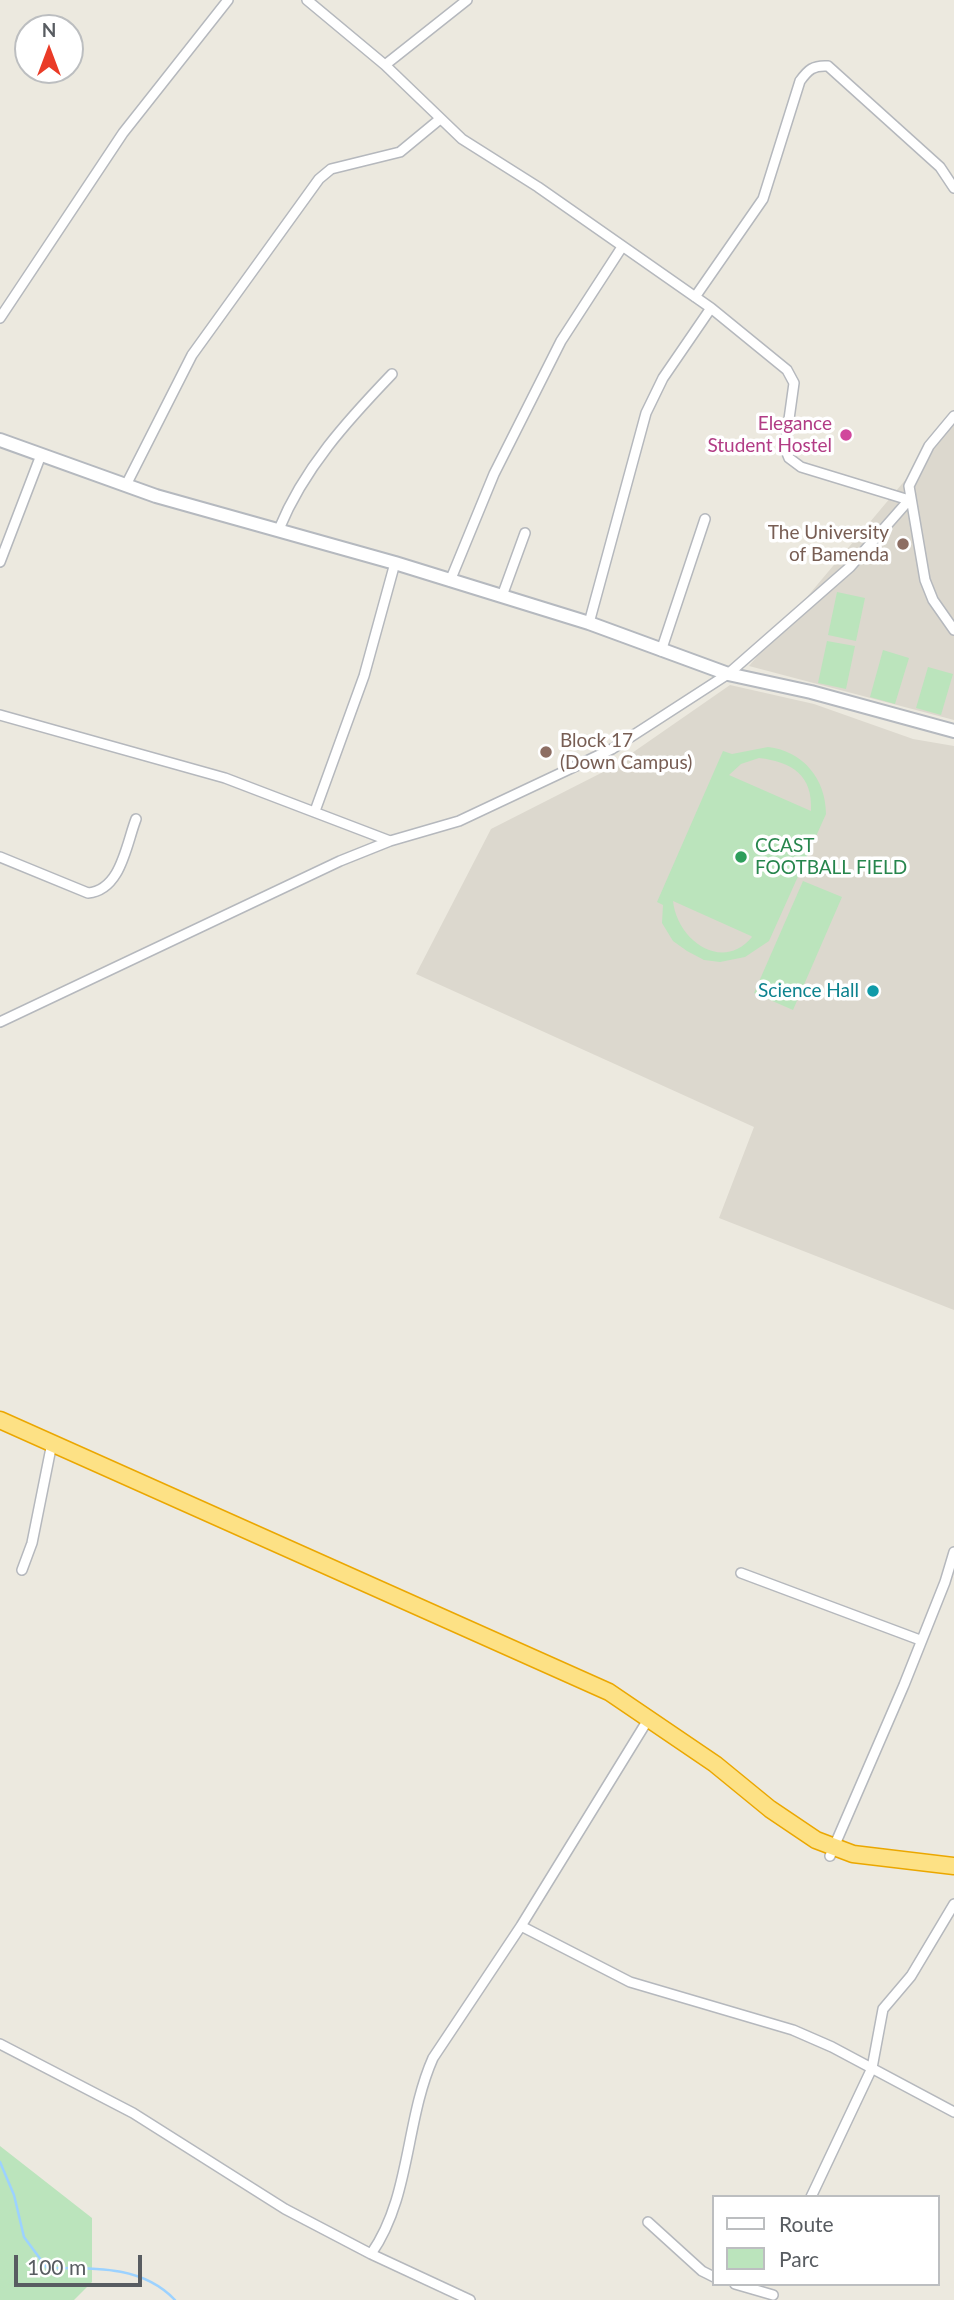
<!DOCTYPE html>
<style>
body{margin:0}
#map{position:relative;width:954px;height:2300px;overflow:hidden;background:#ece9df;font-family:Lato,sans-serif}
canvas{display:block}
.legend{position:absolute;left:712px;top:2195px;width:228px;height:91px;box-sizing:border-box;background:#fff;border:2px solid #bcbec0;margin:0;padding:9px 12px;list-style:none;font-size:21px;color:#585c61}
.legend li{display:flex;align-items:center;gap:14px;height:35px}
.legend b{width:35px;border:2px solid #bcbec0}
.north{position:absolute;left:14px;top:14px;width:70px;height:70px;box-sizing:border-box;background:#fff;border:2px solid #bcbec0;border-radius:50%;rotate:0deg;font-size:19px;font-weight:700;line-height:28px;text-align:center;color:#585c61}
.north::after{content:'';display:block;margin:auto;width:24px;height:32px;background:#ea3b27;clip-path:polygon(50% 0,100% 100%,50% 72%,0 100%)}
.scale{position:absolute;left:14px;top:2255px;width:128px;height:32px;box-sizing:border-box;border:4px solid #585c61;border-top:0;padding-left:9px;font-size:21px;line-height:24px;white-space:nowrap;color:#585c61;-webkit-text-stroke:5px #fff;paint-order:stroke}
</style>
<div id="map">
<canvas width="954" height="2300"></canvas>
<ul class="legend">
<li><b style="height:9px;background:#fff"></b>Route</li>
<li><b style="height:19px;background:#bbe4bc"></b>Parc</li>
</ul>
<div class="north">N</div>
<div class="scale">100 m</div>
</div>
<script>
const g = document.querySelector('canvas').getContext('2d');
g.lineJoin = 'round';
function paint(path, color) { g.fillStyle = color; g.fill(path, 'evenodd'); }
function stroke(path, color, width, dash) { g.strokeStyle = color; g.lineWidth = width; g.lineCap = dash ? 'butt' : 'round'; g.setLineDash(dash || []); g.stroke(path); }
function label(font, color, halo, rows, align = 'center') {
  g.font = font + ' Lato,sans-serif'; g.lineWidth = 7; g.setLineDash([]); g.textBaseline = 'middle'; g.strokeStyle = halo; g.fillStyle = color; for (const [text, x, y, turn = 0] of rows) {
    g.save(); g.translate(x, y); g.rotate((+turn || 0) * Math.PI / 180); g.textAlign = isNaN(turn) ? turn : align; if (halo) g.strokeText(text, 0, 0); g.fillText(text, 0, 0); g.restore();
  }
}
const education = new Path2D(`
 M954 422V720L749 666Z
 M730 685 814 704 913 739 954 746V1310L719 1218 754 1127 416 974 491 829 609 769Z`);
const green = new Path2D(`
 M837 592 865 598 856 641 828 635Z
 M827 641 855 646 846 689 818 683Z
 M883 650 909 658 895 704 870 697Z
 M928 667 953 674 941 715 916 708Z
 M768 747C803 751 826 779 826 814L769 941 745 957 720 962 704 960 687 951 673 941 662 923 663 905 657 902 723 751 732 754ZM759 758C792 762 813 775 811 811L729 775 741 764ZM673 901 751 936 752 937C722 973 677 940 673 901Z
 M803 881 842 897 793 1010 754 993Z
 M0 2146 92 2218V2282L74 2300H0Z`);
const stream = new Path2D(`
 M0 2162 14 2195 24 2237 47 2268C93 2268 142 2265 175 2300`);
const street = new Path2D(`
 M307 0 385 65 462 139 538 187 711 308 787 370 794 383 785 448 789 458 801 467 909 500
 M385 65 467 0
 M695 297 763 199 800 81C808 70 813 65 828 66L940 167 954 188
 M0 318 123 133 228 0
 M954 416 929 446 909 486 925 580 933 600 954 630
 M126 485 192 355 319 179 331 169 400 152 440 119
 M279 529C304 468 347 421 392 374
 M0 562 41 455
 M450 581 494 474 561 341 622 247
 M502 596 525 533
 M589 623 646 413 663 378 711 308
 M661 651 705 519
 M0 715 225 778 390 841
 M315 811 364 676 395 563
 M0 857 88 893C121 890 126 845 136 819
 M0 1022 340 861 390 841 459 821 612 749 728 674 850 567 909 500
 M22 1570 32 1543 52 1443
 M741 1573 920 1640
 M830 1856 904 1685 945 1582 954 1552
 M521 1926 630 1982 793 2030 832 2047 954 2112
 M0 2044 133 2113 285 2209 371 2254 470 2300
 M811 2197 872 2068 883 2009 911 1976 954 1904
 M648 2222 702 2271 714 2277
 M371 2254C411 2197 405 2121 433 2058L521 1926 649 1718
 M735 2284 773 2295`);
const secondary = new Path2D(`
 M0 440 156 496 395 563 589 623 728 674 811 692 954 731`);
const highway = new Path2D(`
 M0 1420 609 1692 715 1764 770 1809 816 1840 853 1854 954 1866`);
const markers = [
 [846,435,7,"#d1479c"],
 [903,544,7,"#8d6e63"],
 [546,752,7,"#8d6e63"],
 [741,857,7,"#2e9e5b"],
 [873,991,7,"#0f9aa8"]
];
const hotelNames = [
 ["Elegance",832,424],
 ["Student Hostel",832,446]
];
const educationNames = [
 ["The University",889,533],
 ["of Bamenda",889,555],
 ["Block 17",560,741,"left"],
 ["(Down Campus)",560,763,"left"]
];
const leisureNames = [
 ["CCAST",755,846],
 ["FOOTBALL FIELD",755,868]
];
const cultureNames = [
 ["Science Hall",859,991]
];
paint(education, '#dcd8ce');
paint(green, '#bbe4bc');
stroke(stream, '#9cd2ff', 2.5);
stroke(street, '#b5b8bd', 12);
stroke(secondary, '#b5b9bf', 16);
stroke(highway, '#eba700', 19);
stroke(street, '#fff', 9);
stroke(secondary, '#fff', 12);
stroke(highway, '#fde185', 16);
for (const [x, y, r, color] of markers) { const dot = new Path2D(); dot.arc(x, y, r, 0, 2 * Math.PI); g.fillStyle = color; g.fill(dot); stroke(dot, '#fff', 2.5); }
label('19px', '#b23c85', '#fff', hotelNames, 'right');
label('19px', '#785e54', '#fff', educationNames, 'right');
label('19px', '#27864d', '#fff', leisureNames, 'left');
label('19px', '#0d838f', '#fff', cultureNames, 'right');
</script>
